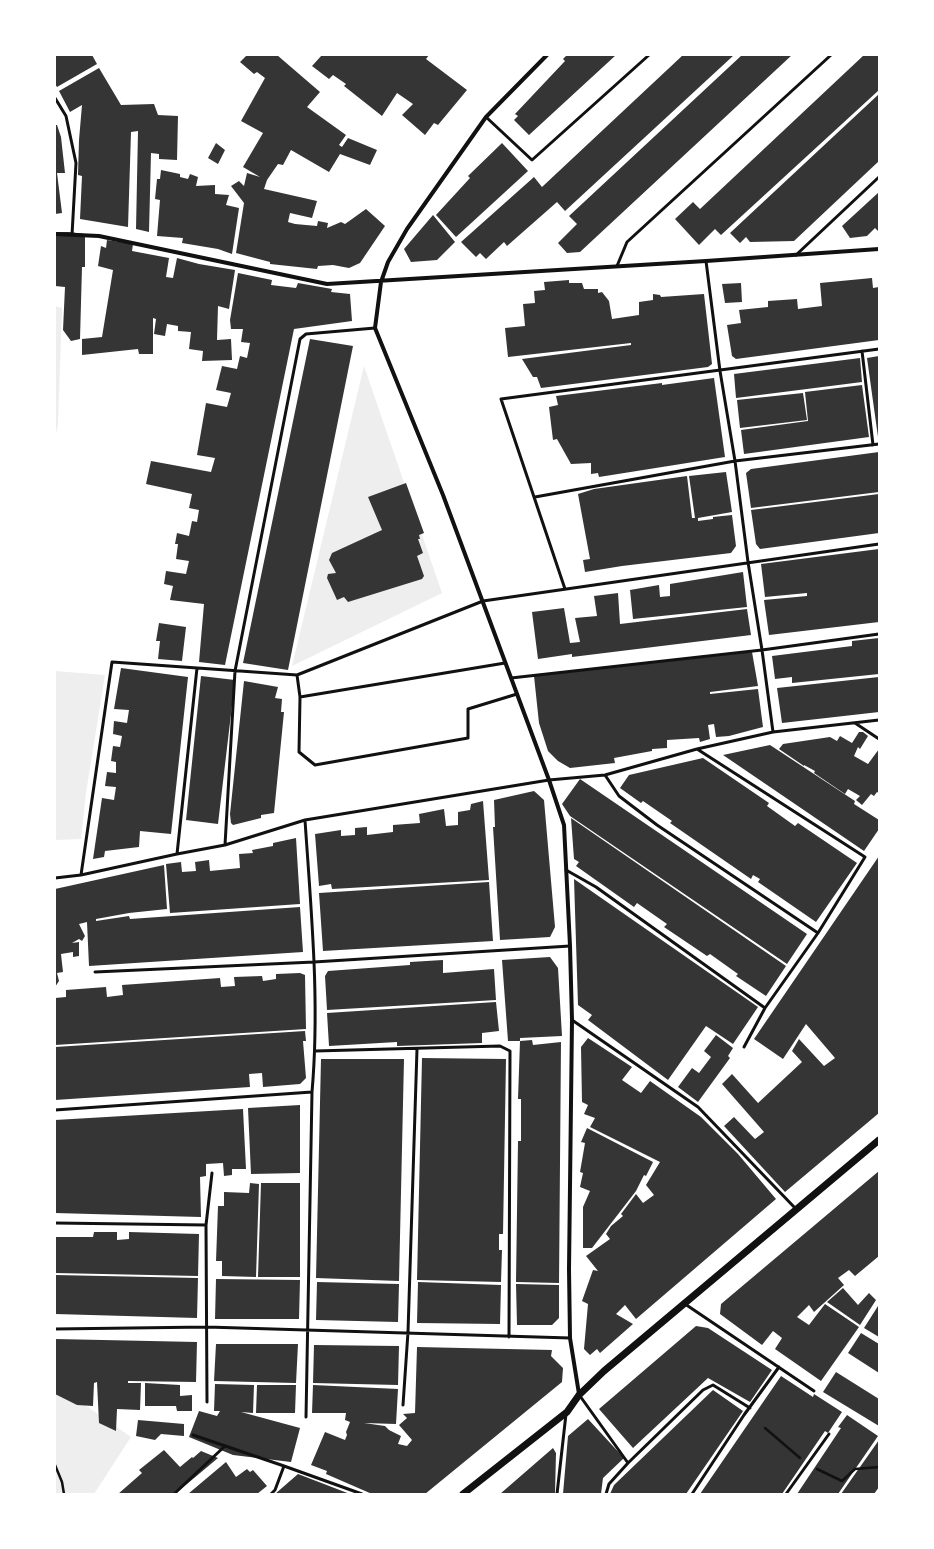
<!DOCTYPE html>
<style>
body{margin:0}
#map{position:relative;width:934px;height:1549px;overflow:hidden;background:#fff;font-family:"Noto Sans",sans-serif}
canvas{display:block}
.frame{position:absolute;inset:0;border:56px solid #fff;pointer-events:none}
</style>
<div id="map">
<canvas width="934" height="1549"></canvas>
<div class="frame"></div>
</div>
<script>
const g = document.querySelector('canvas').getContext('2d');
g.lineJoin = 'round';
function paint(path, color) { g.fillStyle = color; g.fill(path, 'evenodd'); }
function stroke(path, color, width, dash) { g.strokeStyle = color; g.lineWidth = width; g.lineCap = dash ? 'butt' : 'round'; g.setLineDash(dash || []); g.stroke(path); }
const green = new Path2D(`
 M55 306 62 308 58 425 55 438Z
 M364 366 442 593 292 666Z
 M55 671 105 675 86 793 81 839 55 840Z
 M55 1384 131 1437 94 1494H55Z`);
const building = new Path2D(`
 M55 55H92L97 64 57 87 55 84Z
 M247 55H277L320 92 307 107 346 135 339 145 342 147 348 138 377 150 370 165 340 154 329 172 291 150 283 165 278 164 267 180 264 189 317 201 312 218 290 213 288 222 295 224 317 226 318 221 328 223 327 228 341 222 345 224 366 209 385 226 360 263 349 268 333 265 318 266 317 269 270 264V262L236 253 244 203 231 186 239 181 244 186 247 173 260 177 243 167 263 133 241 121 265 78 257 72 254 74 240 62Z
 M322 55H429L426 59 467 90 438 125 434 123 425 135 402 115 413 104 397 93 382 116 344 86 346 84 333 75 329 79 312 66Z
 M567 55H616L529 135 514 120 518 116 515 114 565 61 563 59Z
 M683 55H734L565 211 557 202 507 246 504 242 486 259 480 253 476 257 461 242 534 177 542 187Z
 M742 55H792L580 252 567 253 558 243 577 224 569 216Z
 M864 55H879V90L721 235 715 229 699 245 675 219 693 202 700 209Z
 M99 68 121 105 154 104 158 115 178 116 177 160 159 159V154L151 153 149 232 136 229 138 131 131 132 128 227 80 219 82 176 78 175 79 140 82 105 70 112 59 91Z
 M879 94V161L794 241 750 242 746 237 740 243 730 233Z
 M55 125H57L61 137 65 173H57L62 213 55 214Z
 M216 143 225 150 218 164 208 158Z
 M502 143 528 171 456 237 436 215 470 178 468 176Z
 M161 170 180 174V177L188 179 190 174 198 177 196 186 215 185V194L229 195 226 205 239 208 232 254 218 249 182 243 183 238 157 236 160 200 155 199 157 179H160Z
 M879 192V232L875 228 867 236 850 238 842 226Z
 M433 215 455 242 437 260 411 262 404 249Z
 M55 232H69L85 234V267H82L80 339 71 341 63 330 65 287 55 286Z
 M107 240 133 244 132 251 169 258 166 277 173 278 177 258 199 264 235 270 229 309 218 306 217 340 231 339 232 360 202 361 203 351 189 349 191 332 178 331V326L167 324 165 336 154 334 156 319 153 318V354H139L138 349 82 355V339L102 337 113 270 98 266 101 246 106 248Z
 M238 273 272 280 271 285 296 288 298 283 332 289 331 292 350 294 352 321 294 329 225 665 199 662 204 604 170 600 173 586 164 584 166 571 186 574 189 561 176 559 178 544H175L177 533 189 536 192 521 197 522 199 510 189 508 192 494 146 484 151 461 211 472 215 458 197 455 206 403 227 407 231 393 216 390 222 366 237 369 240 356 247 358 250 343 241 342 243 329H231L230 320Z
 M872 278 873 288 879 287V340L736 359 732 356 727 325 741 323 739 310 768 307V301L797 299 798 309 822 306 820 283Z
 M569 280V283H582L584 289H598V293L602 292 609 301 612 319 639 315V302L653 300V294L660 295 661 297 704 294 712 364 708 367 541 388 537 377H533L522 359 631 345V343L508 357 505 328 525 326 523 304 535 303 534 291 545 290 544 282Z
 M741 283 742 302 725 303 722 284Z
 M310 339 353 346 288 670 243 663Z
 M879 356V437H878L867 358Z
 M860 358 862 382 736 398 734 374Z
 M714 378 725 457 599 477 598 473 591 474V463L571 464 557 439 553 440 549 407 558 405 556 396 662 383V385Z
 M862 385 869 437 744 454 741 430 808 421 805 392Z
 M803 393 807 420 740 428 737 400Z
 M879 452V492L751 508 746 473 751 469Z
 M726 472 732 512 698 518V521L713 519V517L732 515 736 546 731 553 622 566 585 572 583 560 590 559 578 494 594 489 687 476 692 518H695L689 476Z
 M406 483 424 533 419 535 420 539H418L423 553 417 556 424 576 422 579 348 602 344 597 337 600 327 578 328 574 336 573 329 560 332 553 382 530 368 497Z
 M879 494V533L760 549 756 544 751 510Z
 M879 549V622L769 635 764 600 807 596V593L765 597 761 564Z
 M743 572 747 607 633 619 630 590 659 585 660 597 670 596V584Z
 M618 593 620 624 747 609 751 635 572 657V654L538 659 532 612 564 608 570 643 580 642 575 618 597 616 594 596Z
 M159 623 186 627 182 661 158 659 160 641H156Z
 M879 638V674L792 683V677L775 679 772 656 852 646V641Z
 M752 652 758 686 710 692V694L758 689 763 727 729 736 716 737 714 724 708 725 710 739 700 742 699 738 667 740V748L652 749V751L614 758 615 763 570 768 558 761 548 751 539 723 534 676Z
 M121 668 188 677 171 834 140 831 139 847 105 851 104 857 93 859 102 798 114 800 116 787 105 786 107 772 116 773V762L111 761 113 746 120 747 122 736 113 734 114 721 127 723 129 710 114 709Z
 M201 676 235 680 218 824 186 820Z
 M879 677V712L782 723 777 688Z
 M244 681 278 687 275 698 282 699 281 712H284L274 813 261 815V818L233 825 231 823 230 814Z
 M859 732H863L868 736 860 749 858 747 854 756 868 764 879 749V793L877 792 874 796 871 794 862 805 856 800 860 796 848 789 845 794 814 773 815 771 804 765V766L779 749 783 744 830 737 837 741 840 736 852 743Z
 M770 745 855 801 854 804 879 820V829L864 851 723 755Z
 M703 758 769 803 767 806 795 826 798 823 857 863 816 922 758 882 760 879 753 875 751 879 670 823 672 821 643 801 641 803 620 788 629 775Z
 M580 779 807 934 787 964 570 816 562 804Z
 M534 791 544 800 555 927 550 937 500 940 493 827H495L494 800Z
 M483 801 489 880 332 889 331 884 319 886 315 834 341 830V836L355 835V828L367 827V835L393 832V825L420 823 419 814 444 809 446 826 458 825V812L470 810 471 804Z
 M571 818 786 966 766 996 736 976 738 974 710 954 707 956 664 927 667 924 637 903 634 907 576 866 579 862 574 859Z
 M296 838 300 904 170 913 166 864 181 862 182 872 196 871 195 862 209 860 210 871 240 868 239 854 253 853 252 850 273 846V843Z
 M879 856V1113L785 1192 724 1126 734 1117 755 1139 764 1132 722 1084 732 1074 758 1103 802 1062 792 1051 799 1039 824 1066 835 1058 806 1024 783 1059 754 1039Z
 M164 865 167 909 129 913 96 919V921L129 916 130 919 300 907 303 952 89 966 87 922 79 924 85 936 82 941 79 939 72 943 79 942V956L73 957V952L61 954 63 972 57 973 59 981 55 987V889Z
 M574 879 758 1007 733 1044 706 1026 668 1080 588 1020 592 1015 578 1005Z
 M489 882 493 941 323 951 319 893Z
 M550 957 558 968 562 1036 520 1038V1041H508L502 960Z
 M443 960V973L494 969 496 1000 327 1010 325 976 328 971 410 965V962Z
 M300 973 305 975 306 1029 55 1045V998L66 997V990L106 987 107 997 123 995 122 985 220 978 221 987 235 986 234 977 262 976 263 981 276 979V974Z
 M496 1002 499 1031 482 1033V1043L397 1046V1042L329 1046 327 1013Z
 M305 1031 306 1041H303L306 1078 300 1084 263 1087 262 1073 249 1074 250 1087 55 1100V1047Z
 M716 1035 733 1048 728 1056 730 1058 698 1102 678 1087 692 1068 699 1073 711 1057 704 1051Z
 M588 1038 632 1067 622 1080 641 1093 650 1081 701 1117 738 1154 776 1199 636 1319 625 1305 616 1314 633 1324 600 1353 597 1349 590 1355 584 1349 588 1304 582 1301 593 1270 598 1271 586 1256 610 1239 606 1234 611 1226 623 1216 621 1214 636 1194 643 1203 654 1195 646 1185 660 1162 590 1127 595 1118 584 1114 588 1105 582 1102 581 1047Z
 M532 1040 533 1045 561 1042 559 1283 516 1282 518 1141H521V1099H518L520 1041Z
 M422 1058 506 1059 503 1234H499V1250H502L501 1282 417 1280Z
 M321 1059H404L399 1281 316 1278Z
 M300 1105V1173L251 1174 248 1108Z
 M243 1109 246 1169H232V1175L224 1176 223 1163 206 1164V1176L200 1177 201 1217 55 1213V1120Z
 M587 1128 653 1162 646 1176 644 1175 636 1191 592 1248H583V1207L590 1191 580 1187 583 1173 580 1172 585 1143 581 1142Z
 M879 1171V1256L855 1276 849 1270 838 1278 844 1285 814 1312 809 1305 797 1317 809 1325 825 1304 859 1327 821 1381 775 1349 782 1338 773 1331 762 1345 720 1314 721 1304Z
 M250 1183 259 1184 256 1277 222 1276V1261H216L218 1206H224V1192L249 1193Z
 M261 1183H300V1277H258Z
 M94 1232H117V1240L129 1239V1232L199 1234 198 1276 55 1273V1237H93Z
 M55 1275 198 1278 197 1318 55 1314Z
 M216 1279 300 1280 299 1319H215Z
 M317 1282 399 1284 398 1322 316 1320Z
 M418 1282 501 1285 500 1324 417 1323Z
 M516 1284 559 1285V1318L552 1325H517Z
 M843 1288 858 1305 869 1293 876 1300 860 1325 827 1302Z
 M878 1306 879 1307V1337L864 1328Z
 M696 1326 708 1328 772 1370 750 1402 708 1378 633 1448 599 1409Z
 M861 1333 879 1344V1373L848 1353Z
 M55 1339 197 1342 196 1382 128 1381V1383H141L140 1410 117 1409 116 1431 99 1423 97 1382 94 1383 93 1406 77 1405 55 1394Z
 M216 1344H298L296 1383 214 1381Z
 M314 1345 399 1346 398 1385 313 1383Z
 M417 1347 552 1350 551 1356 563 1368 562 1382 425 1494H372L326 1474 327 1471 311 1465 325 1432 345 1440 347 1435 346 1432 350 1422 345 1420 346 1413H312L313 1385 398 1389 396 1424 364 1423 385 1426 389 1430 401 1436 398 1444 407 1446 412 1440 399 1425 407 1418 403 1414 415 1413Z
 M836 1372 879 1399V1426L823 1392Z
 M781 1376 813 1397 814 1394 842 1412 828 1433 825 1431 782 1494H700Z
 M145 1383 180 1385V1396L192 1395V1411H177L176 1406H145Z
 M215 1384 254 1385 253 1413 241 1412 300 1428 291 1462 233 1455 189 1437 199 1411 217 1416 220 1411H214Z
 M257 1385H296L295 1413H256Z
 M713 1390 743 1411 686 1494H610L614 1485Z
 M847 1415 878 1436 838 1494H797L841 1428 838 1427Z
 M588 1419 624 1458 603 1478 601 1494H563L568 1436Z
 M138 1420 184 1424V1436L161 1434 155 1440 136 1436Z
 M879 1440V1487L874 1494H841Z
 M553 1448 556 1453 555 1494H500Z
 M164 1450 180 1467 192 1457 193 1458 201 1451 218 1458 175 1494H118L142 1473 139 1470Z
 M226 1462 236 1477 247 1469 250 1472 253 1470 267 1486 257 1494H188Z
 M298 1474 350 1494H275Z`);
const path = new Path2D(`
 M765 1428 800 1458
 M55 1465 62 1482 64 1494
 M817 1469 842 1481 855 1469 879 1467`);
const service = new Path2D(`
 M55 98 66 116 76 163 72 235
 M486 117 532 160 649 55
 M796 255 879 177
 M706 261 720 371 735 461 748 562 762 650 773 732
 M617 266 627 242 831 55
 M862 351 873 445
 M535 497 735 461 879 444
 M565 589 501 399 879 349
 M297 675 300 697 505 663
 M511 678 762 650 879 634
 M300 697 299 752 315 765 468 738V709L517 694
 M855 723 879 739
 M697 749 865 857 818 933 765 1008 744 1047
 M605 775 619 796 657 825 818 933
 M305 820C311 910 320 1001 312 1092L306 1417
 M225 845 235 671 300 339 306 334 375 328
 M177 854 197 668
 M566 870 596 887 765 1008
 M81 875 112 662 297 675 483 601 879 544
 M55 878 81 875 177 854 225 845 305 820 549 780 605 775 697 749 773 732 879 720
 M95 972 314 962 570 946
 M572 1020 698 1107 796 1209
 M315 1051 500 1046 510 1051 509 1337
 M55 1110 312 1092
 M55 1223 206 1225
 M685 1304 814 1391
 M55 1329 207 1327 570 1338
 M580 1396 628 1463
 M207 1402 206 1225 212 1173
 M403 1405 408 1332 417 1049
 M193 1435 284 1466 362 1494
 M174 1494 225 1446
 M271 1494 275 1490 284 1466
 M557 1494 566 1414
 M606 1494 609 1484 628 1463 703 1390 713 1385 750 1408
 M692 1494 744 1415 779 1367
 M786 1494 829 1434`);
const minor = new Path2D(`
 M547 55 486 117 407 229 388 262 381 282 375 328 443 495 549 780 564 825 570 946 572 1020 569 1269 570 1338 579 1394
 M55 234 99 236 327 284 706 261 879 249`);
const tertiary = new Path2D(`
 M463 1494 567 1412 579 1395 604 1371 879 1140`);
paint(green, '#eee');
paint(building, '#353535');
stroke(path, '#111', 2.5);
stroke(service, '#111', 3);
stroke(minor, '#111', 4);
stroke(tertiary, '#111', 7);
</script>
